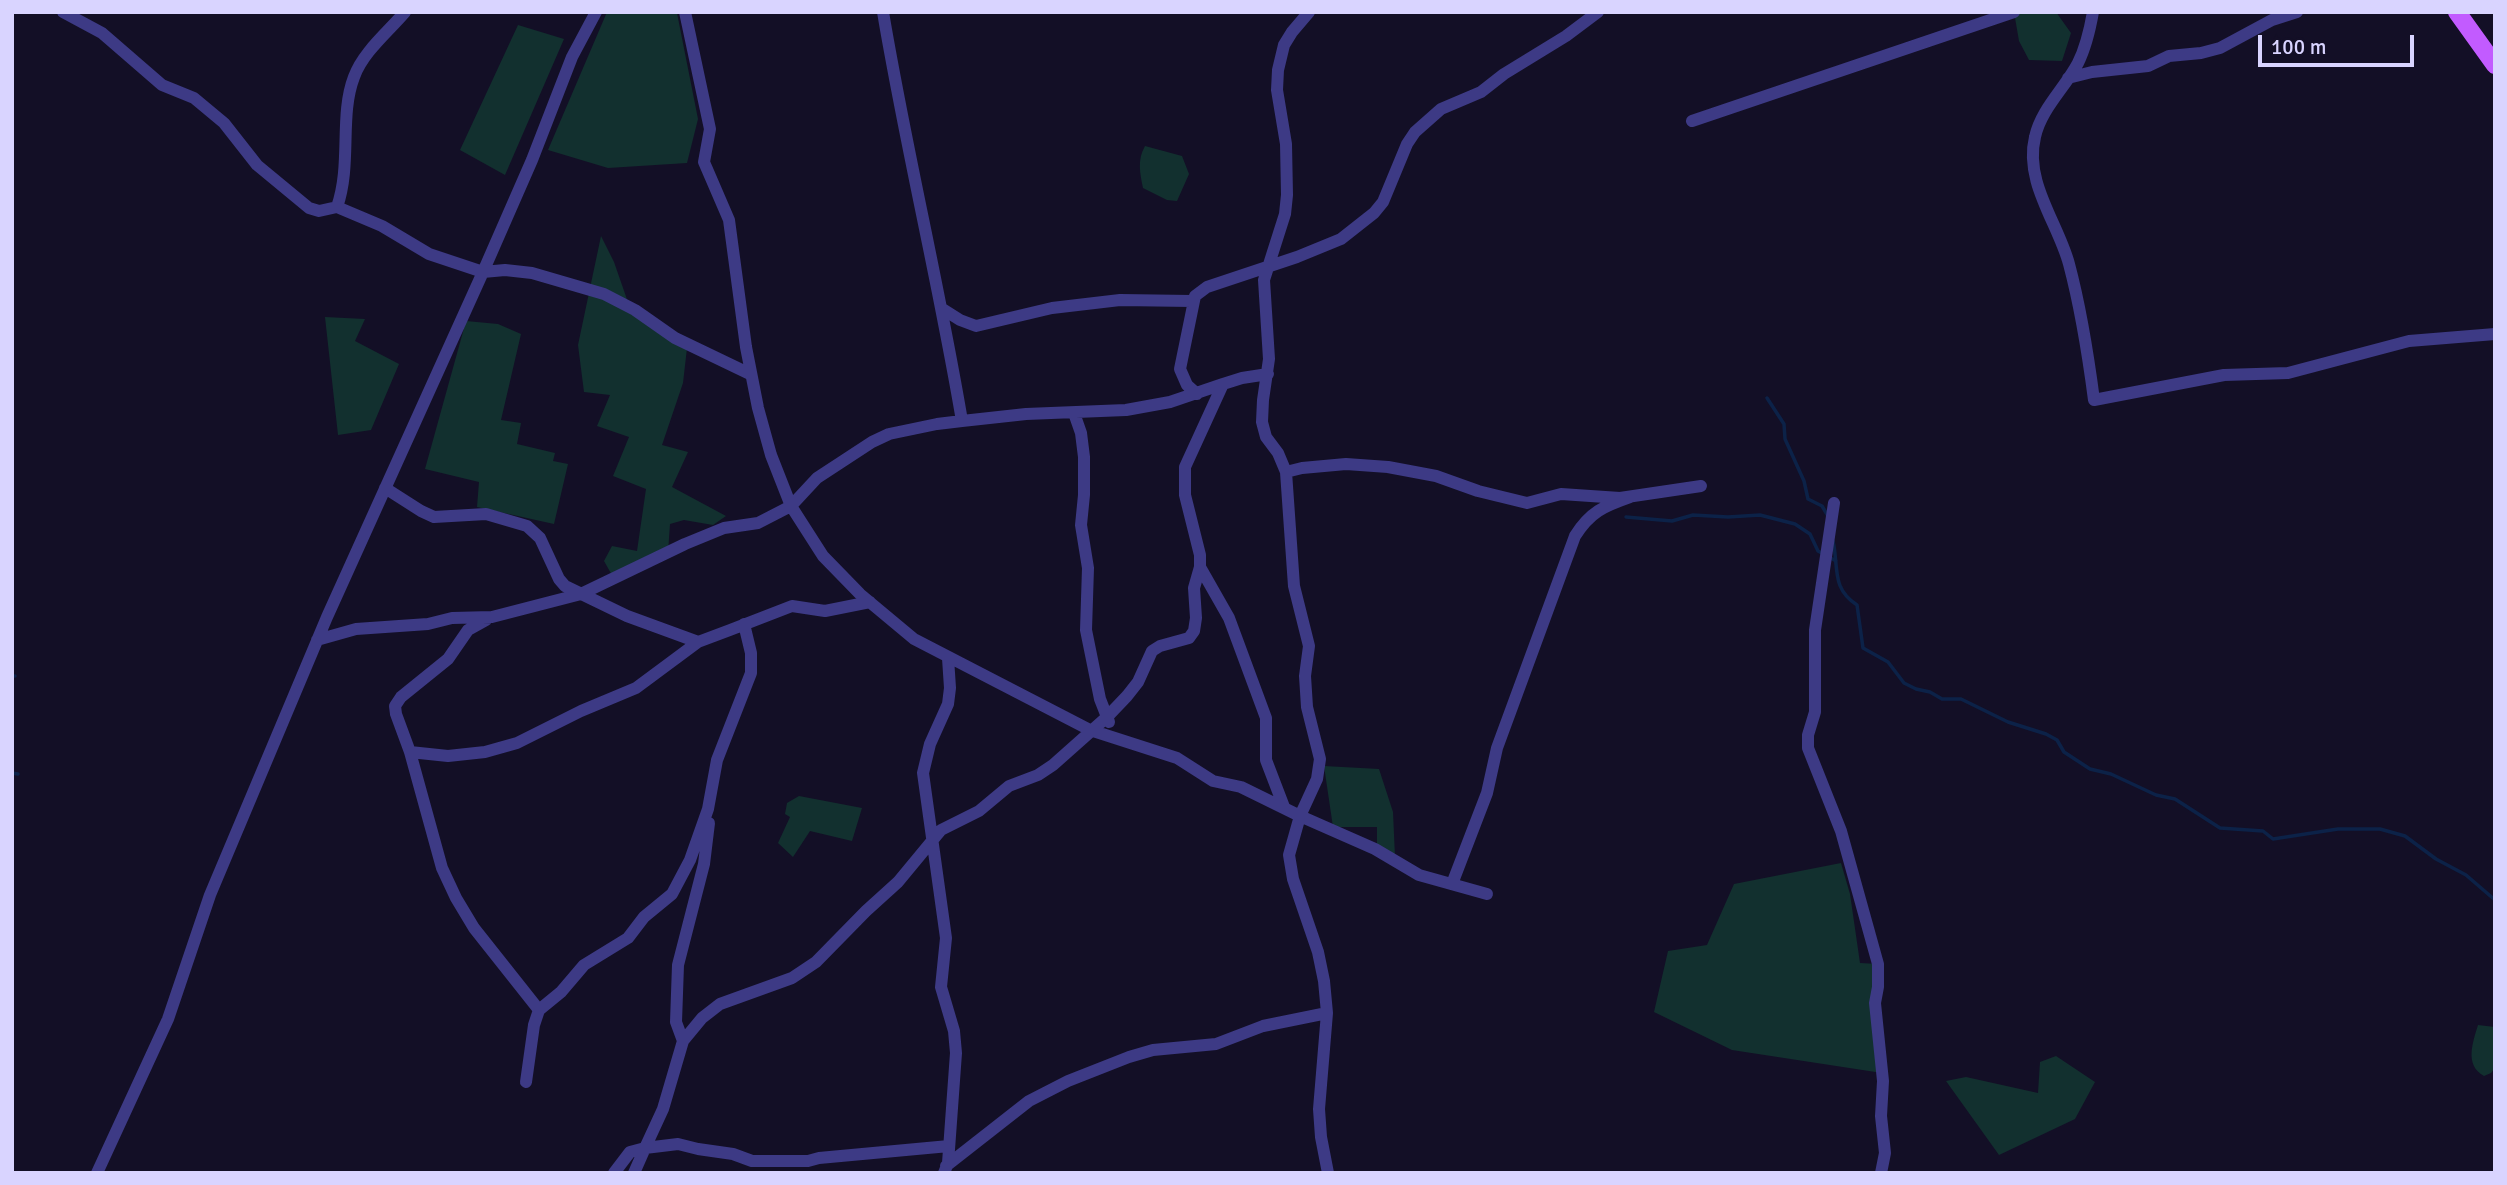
<!DOCTYPE html>
<style>
body{margin:0}
#map{position:relative;width:2507px;height:1185px;overflow:hidden;background:#130f26;font-family:Signika,sans-serif}
canvas{display:block}
.frame{position:absolute;inset:0;border:14px solid #d9d4ff;pointer-events:none}
.scale{position:absolute;left:2258px;top:35px;width:156px;height:32px;box-sizing:border-box;border:4px solid #d9d4ff;border-top:0;padding-left:9px;font-size:21px;line-height:24px;white-space:nowrap;color:#d9d4ff;-webkit-text-stroke:5px #130f26;paint-order:stroke}
</style>
<div id="map">
<canvas width="2507" height="1185"></canvas>
<div class="frame"></div>
<div class="scale">100 m</div>
</div>
<script>
const g = document.querySelector('canvas').getContext('2d');
g.lineJoin = 'round';
function paint(path, color) { g.fillStyle = color; g.fill(path, 'evenodd'); }
function stroke(path, color, width, dash) { g.strokeStyle = color; g.lineWidth = width; g.lineCap = dash ? 'butt' : 'round'; g.setLineDash(dash || []); g.stroke(path); }
const green = new Path2D(`
 M607 12 677 13 698 119 687 163 608 168 548 150Z
 M2014 12H2056L2071 33 2062 61 2029 60 2019 41Z
 M518 25 564 39 505 175 460 150Z
 M1145 146 1182 156 1189 174 1177 201 1167 200 1143 188C1140 173 1137 160 1145 146Z
 M601 236 614 262 630 308 687 348 683 383 662 445 688 452 672 487 726 516 713 525 684 520 670 524 668 553 613 577 604 561 612 546 637 551 646 489 613 476 629 437 597 426 610 395 584 392 578 345Z
 M325 317 365 319 355 341 399 364 371 430 338 435Z
 M466 321 498 324 521 334 501 420 521 423 517 444 555 453 553 461 568 464 554 524 477 507 479 482 425 469Z
 M1324 766 1379 769 1393 812 1395 857 1377 851V827H1333Z
 M799 796 862 808 852 841 810 831 793 857 778 843 790 817 785 814 787 803Z
 M1841 863 1850 894 1860 963 1878 964 1882 1073 1732 1050 1654 1012 1668 951 1707 945 1734 884Z
 M2478 1025 2495 1027V1068L2491 1073 2484 1076C2464 1065 2473 1042 2478 1025Z
 M2056 1056 2095 1082 2075 1119 1999 1155 1946 1081 1966 1077 2038 1093 2040 1062Z`);
const stream = new Path2D(`
 M1767 398 1784 424 1785 439 1804 481 1808 499 1822 506 1828 516
 M1626 517 1672 521 1693 515 1728 517 1760 515 1795 524 1810 534 1818 551 1836 561
 M1833 541C1839 568 1831 588 1857 605L1863 648 1888 662 1904 683 1916 689 1930 692 1942 699H1961L2008 722 2046 734 2057 740 2064 752 2090 769 2111 774 2156 795 2175 799 2220 828 2263 831 2273 839 2338 829H2380L2405 836 2436 859 2466 875 2495 900
 M12 676H15
 M12 773 18 774`);
const minor = new Path2D(`
 M63 12 102 33 162 85 194 98 224 123 257 165 309 208 319 211 337 207 382 226 429 254 483 272 505 270 532 273 604 294 635 310 675 338 750 374
 M685 12 710 129 704 162 729 220 746 347 758 408 771 455 791 506 823 556 860 594 914 639 1090 730 1177 758 1213 781 1241 787 1300 816 1375 849 1419 875 1487 894
 M1309 12 1292 32 1284 45 1278 70 1277 90 1286 144 1287 195 1285 214 1264 280 1269 359 1263 400 1262 422 1266 437 1278 453 1286 472 1294 586 1309 646 1305 676 1307 707 1320 759 1317 779 1300 816 1289 855 1293 879 1318 952 1324 981 1327 1013 1319 1109 1321 1137 1328 1173
 M2093 12C2090 29 2086 47 2078 63 2065 88 2041 109 2035 137 2024 182 2058 223 2069 264 2081 309 2088 354 2094 400L2224 375 2288 373 2409 341 2495 334
 M2068 78 2092 72 2148 66 2169 56 2201 53 2220 48 2272 20 2297 12
 M1692 121 2014 12
 M337 207C352 164 339 116 354 77 363 52 388 32 405 12
 M941 308 960 320 976 326 1052 308 1120 300 1192 301
 M1197 394 1187 385 1180 369 1195 296 1207 287 1297 257 1341 239 1374 213 1383 202 1407 144 1415 132 1441 109 1481 92 1504 74 1566 36 1598 12
 M1074 413 1081 433 1084 457V495L1081 525 1088 568 1086 630 1100 699 1109 722
 M962 421 1026 414 1126 410 1170 402 1223 384
 M1286 472 1302 468 1346 464 1388 467 1436 476 1478 491 1527 503 1561 494 1620 498 1701 486
 M385 488 421 511 434 517 486 514 527 526 540 538 559 579 565 586 627 616 698 642
 M1834 503 1815 630V712L1808 735V748L1841 831 1878 964V987L1875 1003 1883 1081 1881 1116 1885 1153 1881 1173
 M1200 567 1229 618 1266 718V760L1284 807
 M486 620 468 630 448 659 401 697 395 706 396 714 410 752 442 868 456 898 474 928 539 1010
 M317 640 356 629 428 624 452 618 492 617 581 594 685 544 724 528 758 523 791 506 817 478 872 442 889 434 937 424 962 421C939 284 906 149 883 12
 M410 752 448 756 485 752 517 743 581 711 636 688 698 642 730 630 792 606 825 611 870 602
 M1452 884 1487 793 1497 748 1575 536C1590 512 1604 506 1630 497
 M683 1041 676 1022 678 965 704 864 709 823
 M526 1082 534 1025 539 1010 561 992 584 965 628 938 644 917 672 894 690 860 708 809 717 760 751 673V653L744 624
 M946 1166 1029 1101 1068 1081 1129 1057 1153 1050 1216 1044 1263 1026 1327 1013
 M97 1173 168 1019 210 895 327 617 483 272 532 160 572 57 596 12
 M614 1173 630 1152 645 1148 663 1109 683 1041 702 1018 720 1004 792 978 816 962 866 911 898 882 941 830 979 811 1009 786 1038 775 1053 765 1107 717 1127 696 1138 682 1152 651 1160 646 1189 638 1194 631 1196 618 1194 588 1200 567V555L1185 495V467L1223 384 1242 378 1268 374
 M634 1173 645 1148 678 1144 698 1149 733 1154 752 1161H808L819 1158 949 1146
 M944 1173 948 1163 956 1053 954 1031 941 987 946 938 923 773 930 744 948 704 950 688 948 658`);
const primary = new Path2D(`
 M2457 12 2495 65`);
paint(green, '#12302f');
stroke(stream, '#0c2248', 3.5);
stroke(minor, '#3d3a85', 12);
stroke(primary, '#c25bff', 18);
</script>
